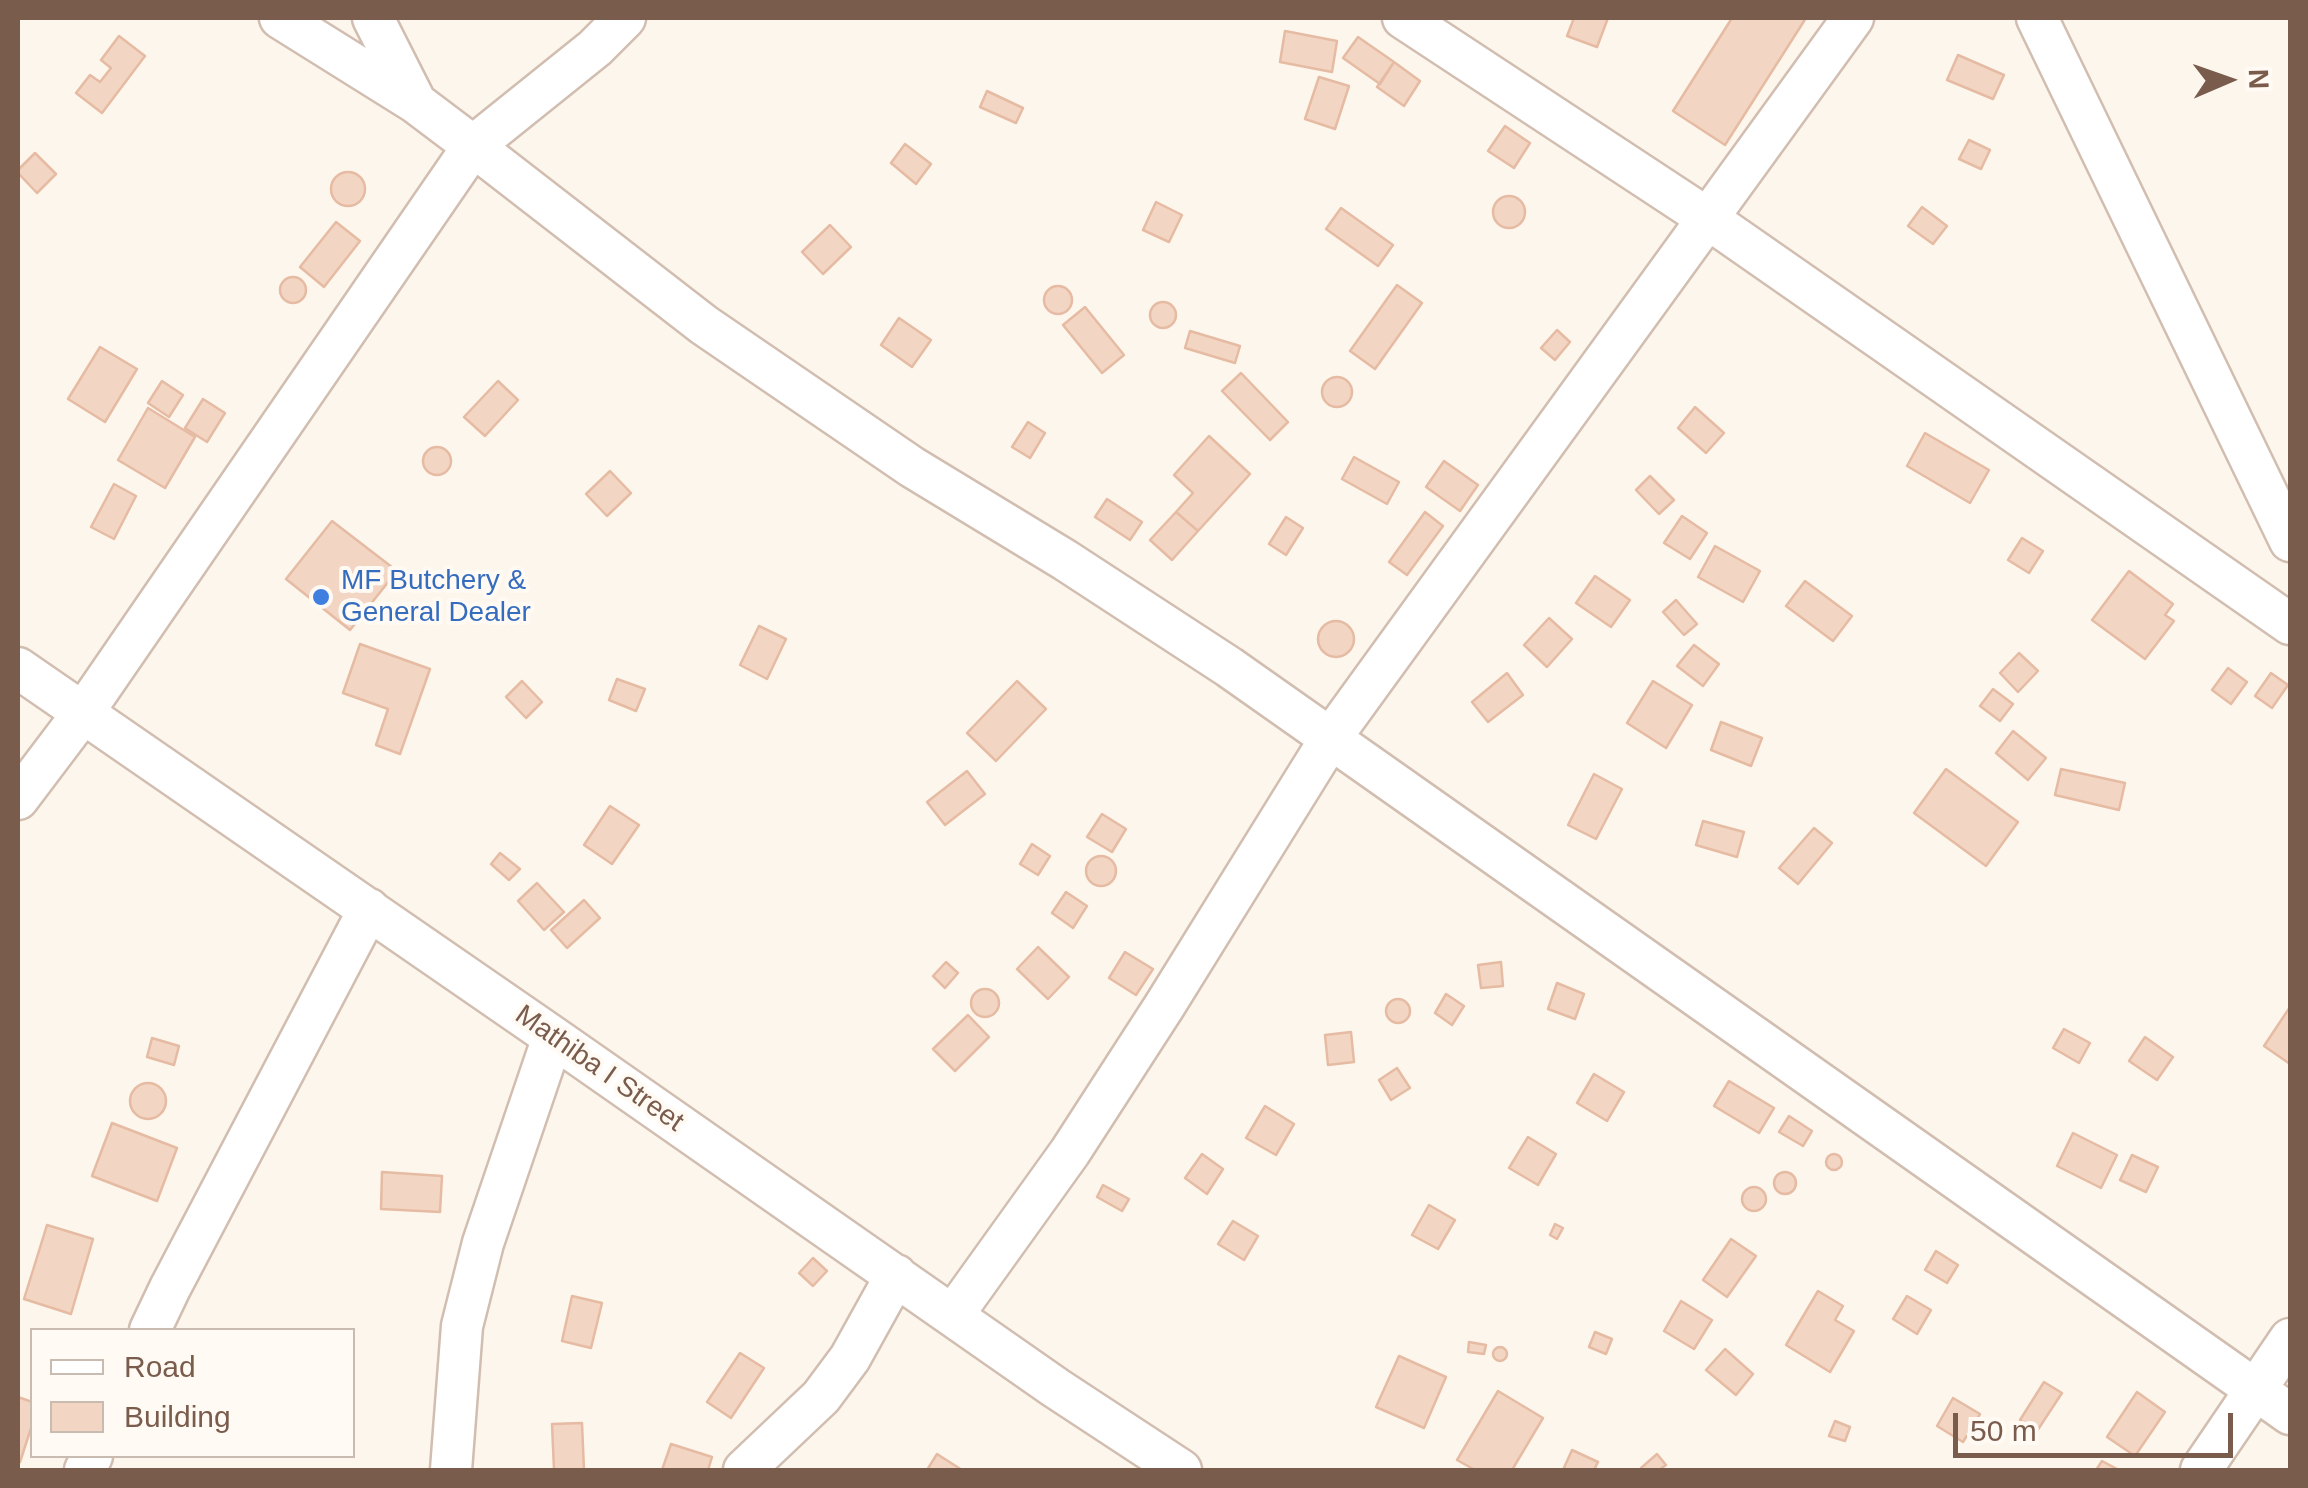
<!DOCTYPE html>
<style>
body{margin:0}
#map{position:relative;width:2308px;height:1488px;overflow:hidden;background:#fdf6ec;font-family:Helvetica,sans-serif}
canvas{display:block}
.frame{position:absolute;inset:0;border:20px solid #7a5c4d;pointer-events:none}
.legend{position:absolute;left:30px;top:1328px;width:325px;height:130px;box-sizing:border-box;background:#fffaf3;border:2px solid #cabbb1;margin:0;padding:12px 18px;list-style:none;font-size:30px;color:#7a5c4d}
.legend li{display:flex;align-items:center;gap:20px;height:50px}
.legend b{width:50px;border:2px solid #cabbb1}
.north{position:absolute;left:2178px;top:30px;width:100px;height:100px;-webkit-text-stroke:8px #fffaf3;paint-order:stroke;rotate:88deg;font-size:28px;font-weight:700;line-height:40px;text-align:center;color:#7a5c4d}
.north::after{content:'';display:block;margin:auto;width:35px;height:45px;background:#7a5c4d;clip-path:polygon(50% 0,100% 100%,50% 72%,0 100%)}
.scale{position:absolute;left:1953px;top:1413px;width:280px;height:45px;box-sizing:border-box;border:5px solid #7a5c4d;border-top:0;padding-left:12px;font-size:30px;line-height:35px;white-space:nowrap;color:#7a5c4d;-webkit-text-stroke:8px #fffaf3;paint-order:stroke}
</style>
<div id="map">
<canvas width="2308" height="1488"></canvas>
<div class="frame"></div>
<ul class="legend">
<li><b style="height:12px;background:#fff"></b>Road</li>
<li><b style="height:28px;background:#f3d5c3"></b>Building</li>
</ul>
<div class="north">N</div>
<div class="scale">50 m</div>
</div>
<script>
const g = document.querySelector('canvas').getContext('2d');
g.lineJoin = 'round';
function paint(path, color) { g.fillStyle = color; g.fill(path, 'evenodd'); }
function stroke(path, color, width, dash) { g.strokeStyle = color; g.lineWidth = width; g.lineCap = dash ? 'butt' : 'round'; g.setLineDash(dash || []); g.stroke(path); }
function label(font, color, halo, rows, align = 'center') {
  g.font = font + ' Helvetica,sans-serif'; g.lineWidth = 8; g.setLineDash([]); g.textBaseline = 'middle'; g.strokeStyle = halo; g.fillStyle = color; for (const [text, x, y, turn = 0] of rows) {
    g.save(); g.translate(x, y); g.rotate((+turn || 0) * Math.PI / 180); g.textAlign = isNaN(turn) ? turn : align; if (halo) g.strokeText(text, 0, 0); g.fillText(text, 0, 0); g.restore();
  }
}
const building = new Path2D(`
 M1574 18H1608L1597 47 1567 36Z
 M1732 18H1806L1725 145 1673 111Z
 M1285 31 1337 41 1332 72 1280 62Z
 M119 36 145 56 102 113 76 93 90 75 100 82 111 68 101 60Z
 M1358 37 1394 62 1380 84 1343 58Z
 M1958 55 2004 75 1993 99 1947 80Z
 M1394 62 1420 81 1404 106 1377 87Z
 M1319 77 1349 86 1335 129 1305 119Z
 M987 91 1023 108 1016 123 980 107Z
 M1505 126 1530 143 1514 168 1488 151Z
 M1969 140 1990 150 1981 169 1959 159Z
 M905 144 931 164 916 184 891 163Z
 M35 153 56 174 37 193 18 173V170Z
 M331 189a17 17 0 1 1 34 0a17 17 0 1 1-34 0Z
 M1493 212a16 16 0 1 1 32 0a16 16 0 1 1-32 0Z
 M1156 202 1182 215 1169 242 1143 230Z
 M1922 207 1947 226 1933 244 1908 226Z
 M1341 208 1393 245 1378 266 1326 229Z
 M336 222 360 241 324 287 300 267Z
 M830 225 851 247 823 274 802 252Z
 M280 290a13 13 0 1 1 26 0a13 13 0 1 1-26 0Z
 M1397 285 1422 303 1375 369 1350 351Z
 M1044 300a14 14 0 1 1 28 0a14 14 0 1 1-28 0Z
 M1150 315a13 13 0 1 1 26 0a13 13 0 1 1-26 0Z
 M1085 307 1124 355 1102 373 1063 325Z
 M899 318 931 340 912 367 881 345Z
 M1557 330 1570 342 1555 360 1541 348Z
 M1190 331 1240 346 1235 363 1185 348Z
 M100 347 137 369 105 422 68 399Z
 M1241 373 1288 422 1270 440 1222 391Z
 M1322 392a15 15 0 1 1 30 0a15 15 0 1 1-30 0Z
 M162 381 183 395 169 417 148 403Z
 M498 381 518 400 485 436 464 417Z
 M203 399 225 413 207 442 185 428Z
 M1695 407 1724 433 1706 453 1678 428Z
 M148 408 195 437 165 488 118 460Z
 M1028 422 1045 433 1030 458 1012 447Z
 M1925 433 1989 470 1970 503 1907 466Z
 M1209 436 1250 474 1198 531 1176 512 1193 493 1174 475Z
 M423 461a14 14 0 1 1 28 0a14 14 0 1 1-28 0Z
 M1354 457 1399 482 1387 504 1342 479Z
 M1444 461 1478 485 1460 511 1426 487Z
 M610 471 631 493 607 516 586 494Z
 M1650 476 1674 500 1659 514 1636 490Z
 M114 484 136 496 114 539 91 527Z
 M1107 499 1142 522 1130 540 1095 517Z
 M1176 512 1198 531 1172 560 1150 540Z
 M1425 512 1443 526 1407 575 1389 562Z
 M1682 516 1707 533 1690 559 1664 543Z
 M1286 517 1303 528 1286 555 1269 544Z
 M332 521 397 571 350 630 286 579Z
 M2022 538 2043 551 2029 573 2008 560Z
 M1715 546 1760 571 1743 602 1698 577Z
 M2129 571 2173 604 2165 615 2174 621 2145 659 2092 620Z
 M1595 576 1630 600 1611 627 1576 603Z
 M1805 581 1852 616 1833 641 1786 606Z
 M1676 600 1697 624 1684 635 1663 612Z
 M1549 618 1572 639 1547 667 1524 645Z
 M1318 639a18 18 0 1 1 36 0a18 18 0 1 1-36 0Z
 M759 626 786 639 767 679 740 665Z
 M360 644 430 669 400 754 376 745 388 709 343 693Z
 M1694 645 1719 664 1703 686 1677 666Z
 M2019 653 2038 671 2018 692 2000 673Z
 M2228 668 2247 682 2231 704 2212 690Z
 M1507 673 1523 695 1488 722 1472 702Z
 M2271 673 2288 685 2272 708 2255 696Z
 M617 679 645 689 636 711 609 700Z
 M522 681 542 702 526 718 506 697Z
 M1017 681 1046 709 996 761 967 733Z
 M1653 681 1692 705 1666 748 1627 723Z
 M1993 689 2013 704 2000 721 1980 706Z
 M1721 722 1762 738 1751 766 1711 750Z
 M2013 731 2046 758 2028 780 1996 753Z
 M1946 769 2018 822 1986 866 1914 813Z
 M2061 769 2125 783 2119 810 2055 795Z
 M967 771 985 794 945 825 927 802Z
 M1594 774 1622 789 1596 839 1568 825Z
 M610 806 639 825 612 864 584 845Z
 M1102 814 1126 829 1112 852 1087 837Z
 M1703 821 1744 832 1737 857 1696 845Z
 M1814 828 1832 843 1798 884 1779 868Z
 M1032 844 1050 856 1038 875 1020 864Z
 M500 853 520 869 509 880 491 864Z
 M1086 871a15 15 0 1 1 30 0a15 15 0 1 1-30 0Z
 M537 883 564 912 544 930 518 901Z
 M1066 892 1087 906 1073 928 1052 913Z
 M584 900 600 918 567 948 551 930Z
 M1038 947 1069 977 1048 999 1017 969Z
 M1125 952 1153 969 1136 995 1109 978Z
 M946 962 958 973 945 988 933 976Z
 M1501 962 1503 986 1481 988 1478 965Z
 M1557 983 1584 994 1575 1019 1548 1009Z
 M971 1003a14 14 0 1 1 28 0a14 14 0 1 1-28 0Z
 M1446 994 1464 1006 1452 1025 1435 1013Z
 M1386 1011a12 12 0 1 1 24 0a12 12 0 1 1-24 0Z
 M2290 1007V1064L2264 1046Z
 M968 1015 989 1037 955 1071 933 1049Z
 M2064 1029 2090 1043 2079 1063 2053 1048Z
 M1351 1032 1354 1062 1328 1065 1325 1035Z
 M2145 1037 2173 1057 2157 1080 2129 1061Z
 M152 1038 179 1046 174 1065 147 1057Z
 M1397 1068 1410 1088 1391 1100 1379 1080Z
 M1594 1074 1624 1092 1607 1121 1577 1103Z
 M1729 1081 1774 1108 1759 1133 1714 1106Z
 M130 1101a18 18 0 1 1 36 0a18 18 0 1 1-36 0Z
 M1265 1106 1294 1124 1276 1155 1246 1138Z
 M1789 1116 1812 1131 1803 1146 1779 1132Z
 M112 1123 177 1148 157 1201 92 1176Z
 M2073 1133 2117 1155 2101 1188 2057 1166Z
 M1528 1137 1556 1154 1538 1185 1509 1168Z
 M1826 1162a8 8 0 1 1 16 0a8 8 0 1 1-16 0Z
 M1202 1154 1223 1169 1207 1194 1185 1178Z
 M2132 1155 2158 1167 2146 1192 2120 1180Z
 M382 1172 442 1176 440 1212 381 1209Z
 M1774 1183a11 11 0 1 1 22 0a11 11 0 1 1-22 0Z
 M1103 1185 1129 1199 1122 1211 1097 1197Z
 M1742 1199a12 12 0 1 1 24 0a12 12 0 1 1-24 0Z
 M1429 1205 1455 1220 1438 1249 1412 1235Z
 M1233 1221 1258 1236 1244 1260 1218 1244Z
 M1555 1224 1563 1228 1557 1239 1550 1235Z
 M47 1225 93 1239 71 1314 24 1299Z
 M1731 1239 1756 1256 1727 1297 1703 1280Z
 M1936 1251 1958 1265 1947 1283 1925 1270Z
 M813 1258 827 1271 813 1286 799 1273Z
 M1818 1291 1843 1306 1835 1320 1854 1331 1830 1372 1786 1345Z
 M572 1296 602 1303 591 1348 562 1341Z
 M1907 1296 1931 1310 1917 1334 1893 1319Z
 M1681 1301 1712 1320 1694 1349 1664 1331Z
 M1595 1332 1612 1339 1606 1354 1589 1347Z
 M1469 1342 1486 1345 1484 1354 1468 1352Z
 M1493 1354a7 7 0 1 1 14 0a7 7 0 1 1-14 0Z
 M1725 1349 1753 1374 1736 1395 1706 1370Z
 M740 1353 764 1368 731 1418 707 1402Z
 M1399 1356 1446 1377 1424 1428 1376 1407Z
 M2044 1382 2062 1393 2037 1431 2020 1420Z
 M1498 1391 1543 1418 1512 1470H1475L1457 1460Z
 M2137 1392 2165 1412 2135 1456 2107 1437Z
 M18 1397 32 1402V1425L20 1462 18 1461Z
 M1953 1398 1980 1414 1963 1442 1937 1426Z
 M1835 1421 1850 1427 1845 1441 1829 1436Z
 M582 1423 584 1470H554L552 1424Z
 M671 1444 712 1457 708 1470H662Z
 M1572 1450 1598 1462 1594 1470H1563Z
 M937 1454 962 1470H927Z
 M1657 1454 1666 1465 1659 1470H1644L1641 1468Z
 M2102 1461 2119 1470H2096Z`);
const minor = new Path2D(`
 M280 18 416 103 473 146 595 48 625 18
 M373 18 416 103
 M1403 18 1707 218 2290 624
 M2037 18 2290 541
 M18 668 553 1037 1056 1388 1181 1470
 M18 799 83 713 473 146 704 325 912 467 1065 560 1229 667 2290 1414
 M953 1315 1070 1152 1165 1005 1330 739 1853 18
 M150 1330 170 1288 369 909
 M85 1470 92 1456
 M451 1470 462 1326 483 1243 553 1037
 M744 1470 821 1397 850 1358 896 1275
 M2201 1470 2290 1339`);
const markers = [
 [321,597,10,"#3f7fe0"]
];
const shopNames = [
 ["MF Butchery &",341,581],
 ["General Dealer",341,613]
];
const streetNames = [
 ["Mathiba I Street",599,1069,35]
];
paint(building, '#f3d5c3');
stroke(building, '#e6bba3', 2.5);
stroke(minor, '#d1beb0', 45);
stroke(minor, '#fff', 40);
for (const [x, y, r, color] of markers) { const dot = new Path2D(); dot.arc(x, y, r, 0, 2 * Math.PI); g.fillStyle = color; g.fill(dot); stroke(dot, '#fffaf3', 4); }
label('28px', '#366cbe', '#fffaf3', shopNames, 'left');
label('28px', '#7a5c4d', '#fffaf3', streetNames);
</script>
